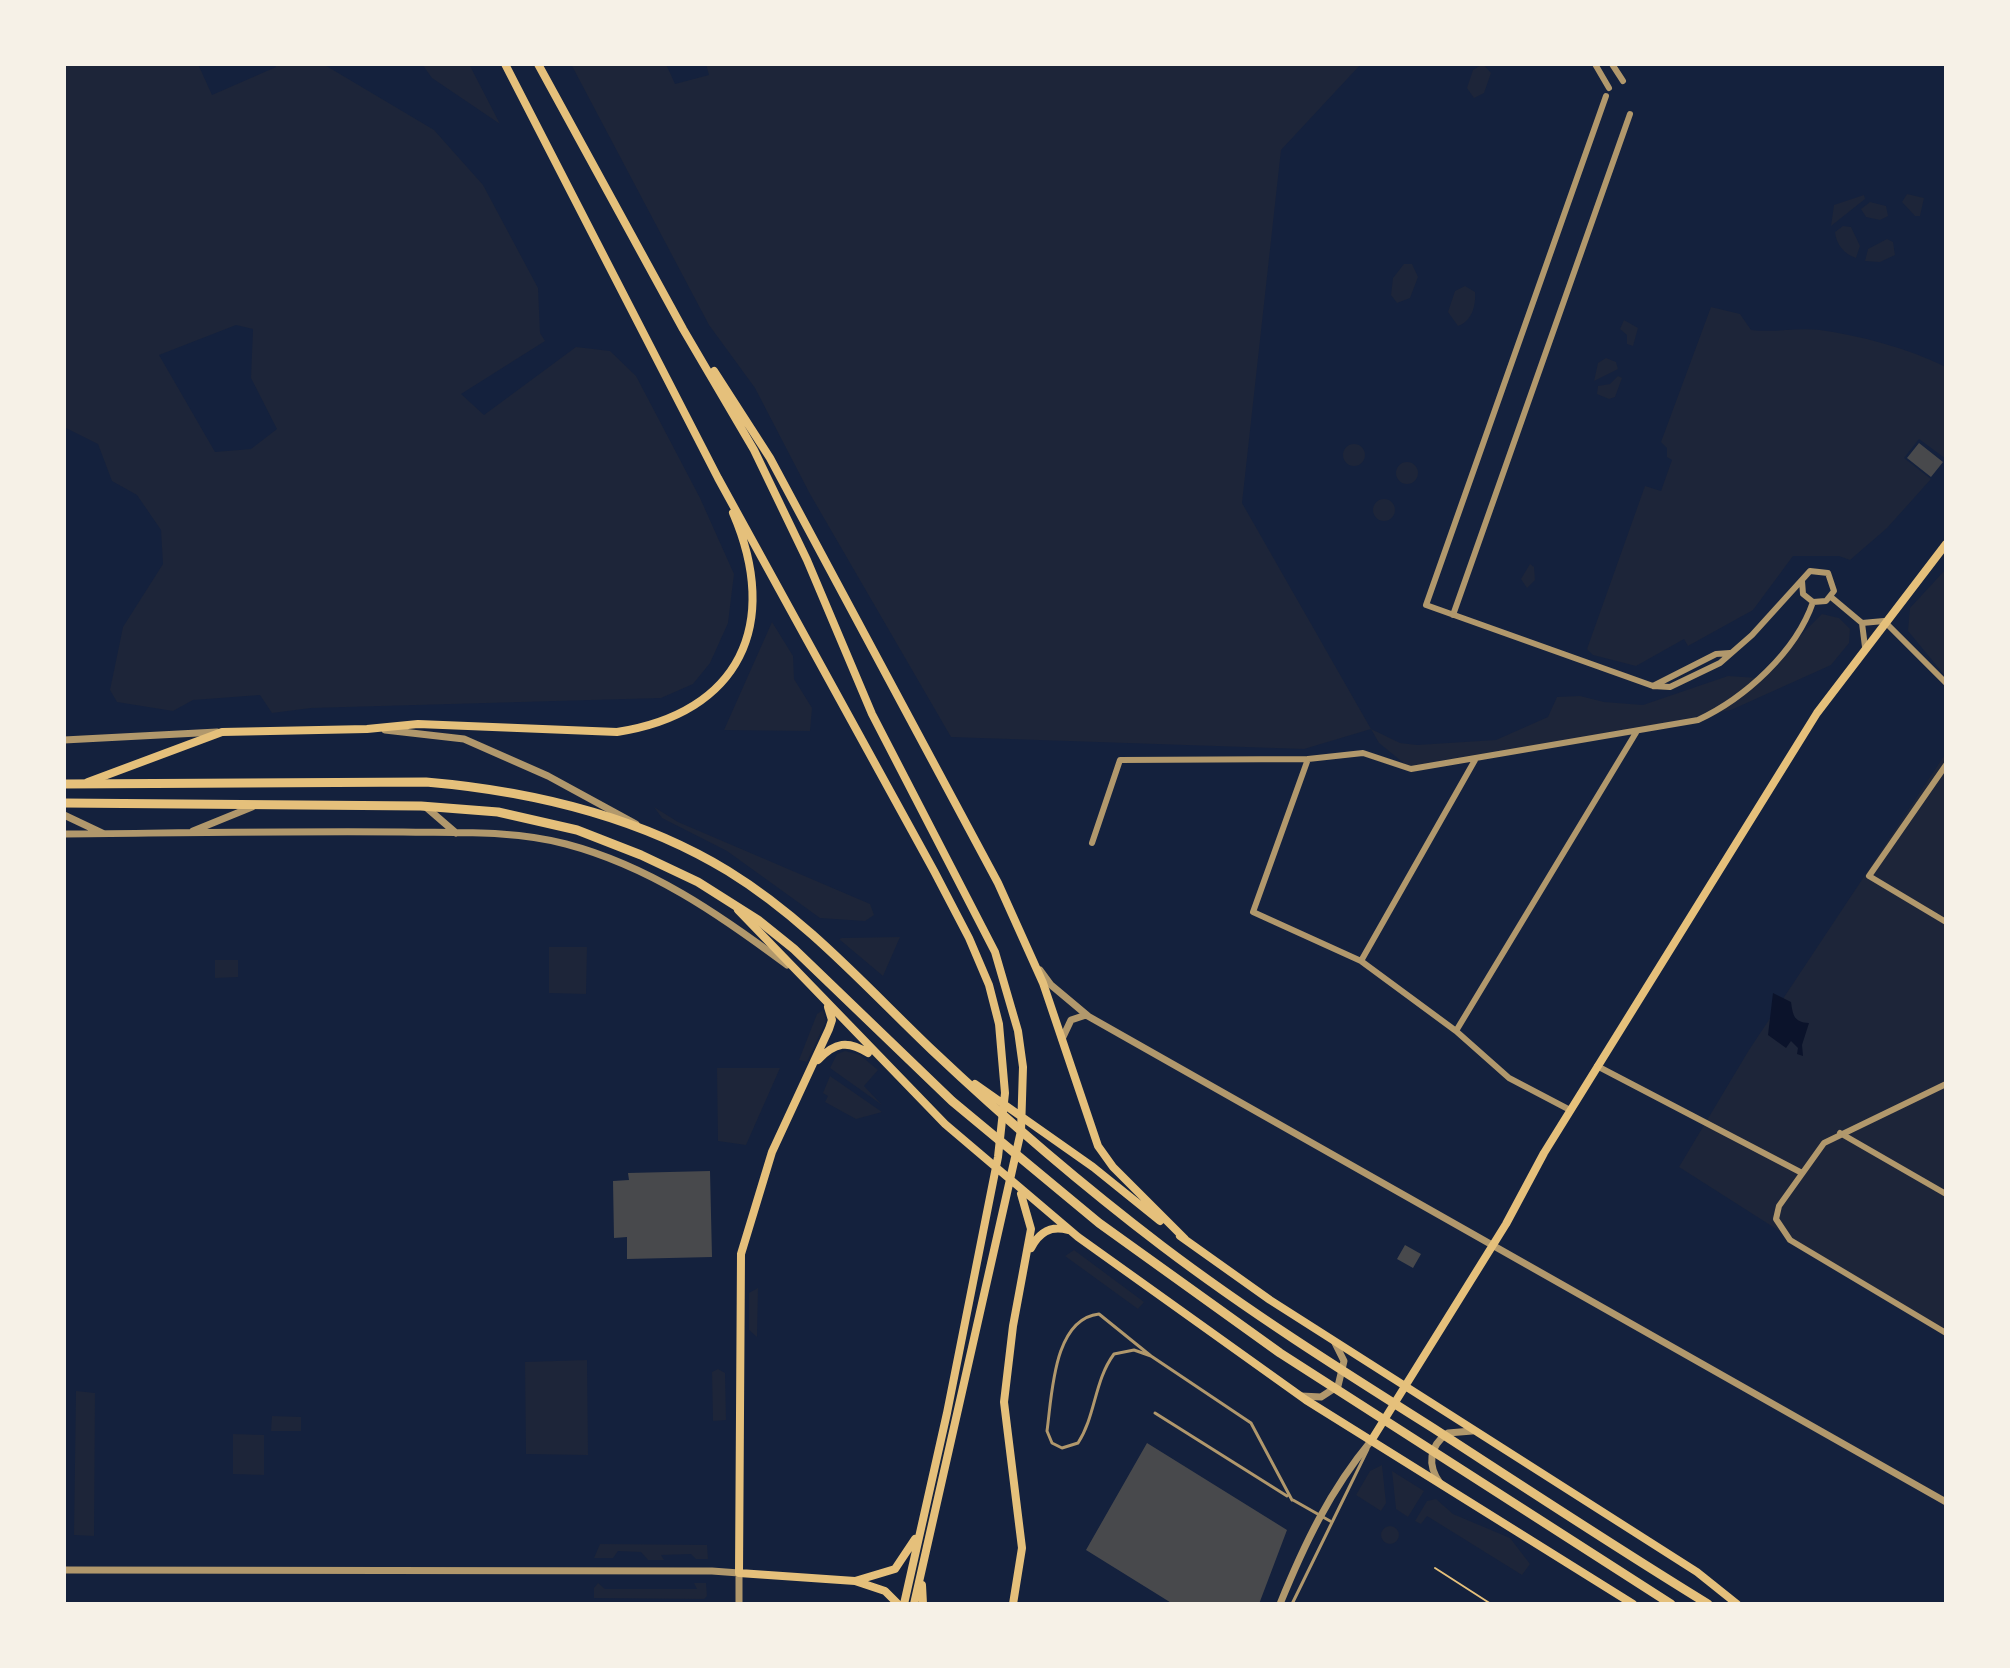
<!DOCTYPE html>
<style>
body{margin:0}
#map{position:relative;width:2010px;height:1668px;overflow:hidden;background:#14213d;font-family:Montserrat,sans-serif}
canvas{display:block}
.frame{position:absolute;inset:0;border:66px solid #f6f1e7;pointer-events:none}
</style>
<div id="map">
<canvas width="2010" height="1668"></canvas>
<div class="frame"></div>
</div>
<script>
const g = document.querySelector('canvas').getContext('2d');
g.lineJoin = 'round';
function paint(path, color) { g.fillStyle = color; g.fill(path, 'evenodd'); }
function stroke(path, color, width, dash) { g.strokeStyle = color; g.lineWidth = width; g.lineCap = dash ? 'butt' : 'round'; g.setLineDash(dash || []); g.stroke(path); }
const green = new Path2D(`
 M64 64H198L212 95 276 67 274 64H323L434 130 483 185 538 288 540 333 545 341 461 394 484 415 576 347 610 351 636 376 700 498 734 574 728 623 710 663 693 684 661 698 311 708 272 713 260 695 193 700 173 711 117 702 110 690 123 627 163 564 161 530 137 495 112 481 98 444 64 427ZM236 325 253 329 251 378 277 429 251 449 215 452 159 355Z
 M422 64H469L500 124 432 78Z
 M571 64H666L675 84 709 75 706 64H1361L1281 150 1242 503 1371 729 1400 743 1417 745 1496 740 1548 717 1557 697 1580 696 1604 702 1643 705 1728 676 1758 678 1822 614 1839 618 1850 629 1849 643 1831 665 1731 710 1486 758 1411 769 1379 743 1371 729 1304 749 951 737 810 494 755 388 709 325Z
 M1483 64 1491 73 1484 93 1474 98 1467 88 1473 70Z
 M1907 194 1924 198 1920 216H1915L1902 202Z
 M1864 195 1865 199 1831 226 1834 205Z
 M1870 202 1886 206 1888 216 1880 220 1866 217 1861 209Z
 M1843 226 1851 227 1860 246 1856 258C1844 254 1836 244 1835 232Z
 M1887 239 1893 242 1895 255 1880 262 1865 261 1868 249Z
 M1404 264H1412L1418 277 1410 298 1397 303 1391 295 1393 278Z
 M1465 286 1475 292C1476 306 1472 321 1458 326L1448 312 1455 291Z
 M1711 307 1740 314 1751 330C1774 333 1797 327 1820 330 1862 336 1907 348 1946 367V459L1919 439 1904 458 1931 479 1887 528 1850 560 1839 556H1793L1753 610 1688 646 1684 639 1636 666 1593 655 1587 649 1645 486 1661 491 1672 460 1667 457V448L1661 442Z
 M1624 320 1638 328 1633 346 1627 344V335L1620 329Z
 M1606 358 1616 362 1618 369 1594 381 1598 363Z
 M1618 376 1622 378 1615 397 1609 399 1597 394 1598 386 1610 384Z
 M1343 455a11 11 0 1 1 22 0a11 11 0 1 1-22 0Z
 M1396 473a11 11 0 1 1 22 0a11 11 0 1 1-22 0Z
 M1373 510a11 11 0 1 1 22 0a11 11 0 1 1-22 0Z
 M1530 564 1534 567 1535 580 1527 588 1521 579Z
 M1946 569V677L1908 631 1910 608Z
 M772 622 793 656 794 679 812 708 810 731 724 730Z
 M1946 753V1337L1679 1167 1749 1050Z
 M654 807 678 822 870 904 874 915 865 921 820 918 727 851 662 818Z
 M900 937 883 976 839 939 842 938Z
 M549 947H587L586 994 549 993Z
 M215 960H238V977L215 978Z
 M823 1010 826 1021 807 1062 799 1060 817 1014Z
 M845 1051 860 1055 878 1070 864 1086 882 1105 830 1068 837 1054Z
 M717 1068H780L746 1145 718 1141Z
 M830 1076 882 1112 856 1119 825 1102 828 1096 823 1093Z
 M1074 1250 1144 1302 1138 1309 1065 1256Z
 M758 1288 757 1337 749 1330V1293Z
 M587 1360 588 1455 526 1454 525 1362Z
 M718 1369 725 1373 726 1420 713 1421 712 1372Z
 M76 1391 95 1393 94 1536 74 1535Z
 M272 1416 301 1417V1431H271Z
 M233 1434 264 1435V1475L233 1474Z
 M1382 1465 1386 1503 1381 1511 1356 1495 1370 1471Z
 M1392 1471 1424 1491 1408 1517 1396 1509Z
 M1436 1499 1453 1514 1510 1538 1530 1564 1522 1575 1427 1516 1421 1524 1415 1521 1427 1501Z
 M1381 1535a9 9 0 1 1 18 0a9 9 0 1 1-18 0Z
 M600 1544 707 1545 708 1559H696L691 1554 661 1555 664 1560H648L641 1552 618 1551 613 1558H594Z
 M598 1583 605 1589H697L694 1583H706L707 1596 704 1599 594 1598V1588Z`);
const water = new Path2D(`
 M1773 993 1791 1002C1793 1016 1794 1022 1809 1023L1802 1045 1803 1056 1797 1054 1798 1048 1791 1041 1786 1048 1768 1035Z`);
const building = new Path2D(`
 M1919 443 1943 462 1931 477 1907 458Z
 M710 1171 712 1257 627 1259V1237L614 1238 613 1181 629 1180 628 1173Z
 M1405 1245 1421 1254 1413 1268 1397 1259Z
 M1147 1443 1287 1530 1259 1604H1173L1086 1550Z`);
const path = new Path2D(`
 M1435 1568 1491 1604`);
const service = new Path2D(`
 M1151 1356 1134 1350 1114 1354C1094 1381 1096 1415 1078 1443L1062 1448 1052 1443 1047 1431C1052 1396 1053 1319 1099 1314L1151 1356 1251 1423 1292 1500
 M1155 1413 1287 1496
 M1293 1500 1330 1521
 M1292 1604 1368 1449`);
const minor = new Path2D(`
 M1595 64 1609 88
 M1612 64 1623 81
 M1606 96 1426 605 1653 686 1670 687 1720 663 1752 635 1810 571 1828 573 1834 591 1826 601 1813 602 1803 594 1802 581
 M1831 597 1862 623 1865 647
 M1453 615 1630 114
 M1862 623 1884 621 1946 683
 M1653 686 1716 654 1730 653
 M1308 759 1253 912 1361 961 1456 1031 1509 1078 1570 1110
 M1946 765 1869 876 1946 922
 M1092 843 1120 760 1308 759 1363 753 1411 769 1698 720C1745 698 1796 652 1813 602
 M1361 961 1475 760
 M1456 1031 1637 731
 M1597 1066 1802 1173
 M1946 1084 1824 1143 1779 1206 1776 1219 1790 1240 1946 1333
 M1840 1133 1946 1194`);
const tertiary = new Path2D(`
 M385 730 464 739 548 776 636 824
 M64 740 217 732
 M427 808 456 833
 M64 815 102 833
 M193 831 252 807
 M64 834C177 833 290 831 403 832 456 833 514 830 566 844 649 866 719 914 787 965
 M1040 970 1051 985 1088 1016
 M1062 1039 1071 1020 1086 1015 1946 1502
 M1301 1396 1321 1397 1338 1386 1344 1361 1335 1343
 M1440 1483C1427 1465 1429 1446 1448 1433L1472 1431
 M64 1570 712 1571 739 1573V1604
 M1280 1604C1304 1545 1330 1490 1371 1441`);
const secondary = new Path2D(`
 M505 64 718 478 934 871 969 938 989 985 999 1024 1005 1093 998 1157 947 1413 904 1604
 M538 64 683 329 754 450 807 560 872 714 995 952 1018 1031 1023 1067 1021 1131 914 1604
 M714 371 770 458 998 883 1043 983 1098 1146 1113 1167 1185 1239
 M88 782 222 732 367 729 418 724 617 732C740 713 781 624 733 513
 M738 910 945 1124 1078 1237 1306 1400 1633 1604
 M828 1007 832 1020 829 1029 772 1152 741 1254 739 1573 855 1581 895 1569 915 1539
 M818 1060C835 1042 848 1040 868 1053
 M975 1084 1093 1167 1160 1221
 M1180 1236 1270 1300 1697 1572 1737 1604
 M1031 1248C1039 1233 1050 1225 1068 1230
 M1371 1441 1506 1224 1544 1153 1817 713 1946 544
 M855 1581 885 1591 898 1604
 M922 1585 923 1604
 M1013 1604 1022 1548 1004 1402 1013 1326 1031 1229 1021 1194`);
const primary = new Path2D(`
 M64 784 426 782C531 791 636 815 728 871 806 919 866 987 932 1050 1005 1119 1082 1185 1162 1246 1249 1312 1341 1370 1433 1428 1524 1487 1615 1547 1708 1604
 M64 803 421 806 498 812 577 830 641 855 698 882 758 920 794 949 952 1101 1099 1223 1280 1353 1671 1604`);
paint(green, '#1d2539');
paint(water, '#0b132b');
paint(building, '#48494c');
stroke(path, '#e5c07b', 2);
stroke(service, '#b1986c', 3);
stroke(minor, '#b1986c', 6);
stroke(tertiary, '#b1986c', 7);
stroke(secondary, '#e5c07b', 8);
stroke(primary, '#e5c07b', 9);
</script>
